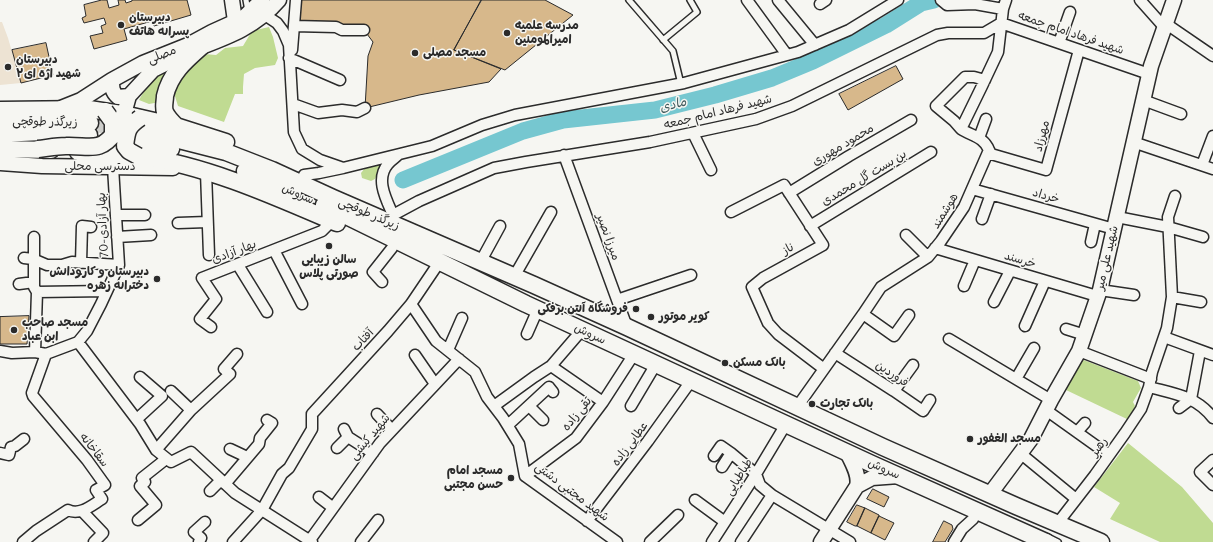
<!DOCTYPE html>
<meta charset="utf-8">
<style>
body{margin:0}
canvas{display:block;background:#f6f6f2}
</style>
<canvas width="1213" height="542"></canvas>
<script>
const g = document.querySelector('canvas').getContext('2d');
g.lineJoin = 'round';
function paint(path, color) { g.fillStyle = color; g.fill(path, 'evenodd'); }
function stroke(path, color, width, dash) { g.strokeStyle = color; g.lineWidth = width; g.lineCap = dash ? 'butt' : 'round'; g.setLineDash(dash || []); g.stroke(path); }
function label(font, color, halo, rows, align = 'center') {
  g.font = font + ' Delius,"Playpen Sans Arabic",sans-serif'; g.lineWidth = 3; g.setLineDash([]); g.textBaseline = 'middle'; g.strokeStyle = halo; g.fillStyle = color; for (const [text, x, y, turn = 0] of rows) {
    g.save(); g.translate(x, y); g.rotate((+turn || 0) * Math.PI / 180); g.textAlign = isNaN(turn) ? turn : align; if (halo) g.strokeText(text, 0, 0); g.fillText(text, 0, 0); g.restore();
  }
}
const built = new Path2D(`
 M0 22H2L8 38 21 83 0 85Z`);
const green = new Path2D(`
 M269 27 273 37 278 58 275 65 255 68 244 74 243 87V94H235L224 122 178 106 173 90 182 70 204 54 216 55 225 48 243 46 252 31Z
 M171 66 160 102 149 104 139 100C149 83 155 77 171 66Z
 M383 163 377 173V175L375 179 371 181 362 178 361 173 365 168Z
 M1081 359 1138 381 1141 388 1133 402 1135 406 1129 420 1066 390Z
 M1128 443 1182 487 1213 523V542H1160L1110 519 1120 503 1094 487Z`);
const river = new Path2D(`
 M403 180 523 131 563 120 655 110 715 95 772 78 813 61 886 25 921 3 934 0`);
const building = new Path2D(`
 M102 0H107L109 8 119 5 118 0H125L126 3 132 1V0H187L191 15 154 26 152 21 124 29 127 40 94 49 90 36 103 33 101 26 106 24 104 18 84 23 82 18 86 16 84 5Z
 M299 0H481L454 50 501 69 489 82 419 95 365 108 368 56 373 42 364 30 296 23Z
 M482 0H545L573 15 505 70 454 50Z
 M46 43 53 75 21 83 12 50Z
 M896 66 903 79 848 110 839 94Z
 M29 316 27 344H0V317Z
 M873 489 889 497 884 507 867 499Z
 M857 505 865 508 857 526H855L847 522Z
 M865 508 879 515V516L871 533 857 526Z
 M879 516 894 523 885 540 871 533Z
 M944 521 952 525 953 529 945 542H933Z`);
const primaryTunnel = new Path2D(`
 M90 123 126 129`);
const lane = new Path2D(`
 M246 0 248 11
 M629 0 673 51 681 84
 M663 40 697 12 690 0
 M1048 537 1058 542`);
const street = new Path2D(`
 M747 0 787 55
 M778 0 815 45
 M941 0 947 5 975 4 1003 9
 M1140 0 1164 27
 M820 4 826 0
 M265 15 277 23 283 31 289 45 294 132 302 149 320 160 343 168
 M1165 23 1213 56
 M294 26 336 27 342 30H364
 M1059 43 1070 12
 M292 50 296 0
 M289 58 340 80
 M1143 100 1181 114
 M293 104 318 113 342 110 357 112 365 108
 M961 129 954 121 936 106 965 77H974L985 80
 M693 133 711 170
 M979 138 986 119
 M1133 142 1213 169
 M989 150 991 154 1046 170 1079 50
 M398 155C395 158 391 160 388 164 375 179 386 199 393 215L419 201 494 168 526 162 650 142 756 119 792 106 937 35 948 33H984L1001 23 1149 74
 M564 155 627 327
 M1202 165 1213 136
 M206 172 209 255
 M304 175 319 173 343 168 432 146 482 125 515 115 684 83 798 52 849 30 898 0
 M972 189 1114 229
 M789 193 849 156 911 120
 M731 212 784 185 823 245 763 278 752 287 768 323 778 334 824 369
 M116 215H145
 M1117 217 1168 227 1203 237
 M982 219 991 194
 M178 223 207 222
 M810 226 931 152
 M906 235 928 257
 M34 237V287L37 292 35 352
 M117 237 151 235
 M1091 242 1095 224
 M935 248 1097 296
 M274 250 302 304
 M24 258 33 259 47 265H62L72 262 119 265
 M482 259 500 226
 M81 263 82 226 91 227
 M238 265 267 312
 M515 275 551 212
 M382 282 373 272 392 248
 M19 284 34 282
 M964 286 975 260
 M1100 290 1134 295
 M37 292 107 291
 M1172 297 1201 302
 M617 300 691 275
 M994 302 1010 271
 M411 304 436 341 475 372 487 397 503 418 519 444 525 476 617 542
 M863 314 894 336 909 315
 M1025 326 1045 281
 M211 327 200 319 216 299 202 278 322 231 332 221
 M1066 329 1085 335
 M527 334 538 309
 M1164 337 1213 355
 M949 339 1051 400
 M78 342 140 424 156 450 171 462 191 452 235 493 312 542
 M448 350 462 318
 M0 351 12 353 35 352 46 354 78 342 87 331 101 304 119 265 113 167
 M1079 351 1151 379
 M835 353 894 391 923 411 930 400
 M415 355 435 384
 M551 366 603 402
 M1016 379 1034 348
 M1149 387C1175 394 1196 396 1213 418
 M171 391 191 410
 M894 391 913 365
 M494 406 534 377 551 366 582 330
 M529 406 543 420
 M631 406 656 364
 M797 407 863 314 881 287 928 257 941 241 964 207 989 150C984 137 972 136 961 129L982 86 998 52 1003 9 1006 0
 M1179 408 1191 399 1200 351
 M1046 410 1109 455
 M377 414 392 430
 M137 419 162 396 140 377
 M508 425 549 387 553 392
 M344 429 348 437 373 453
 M1077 432 1085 423
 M337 448 348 437
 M230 449 247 457
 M156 450 191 410 230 374 224 369 237 354
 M0 453 9 455 11 447 15 446 24 439
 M1020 453 1076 499
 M714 456 721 446 731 453 756 474 760 485 772 495 850 542
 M1213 460 1200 472 1213 485
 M722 467 731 453
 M525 476 576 438 603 402 634 354
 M225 484 259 444 260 438 272 423 267 420
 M210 491 221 480
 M319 497 332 507
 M695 500 725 522
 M82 511 103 533 94 542
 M138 520 156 505 140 486 145 482 142 478 166 459
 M587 521 648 441 691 381
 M1057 524 1095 475 1125 433 1141 409 1149 387 1152 372 1167 328 1172 297 1168 217 1175 196
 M310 540 380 443 459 359
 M23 542 36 531 68 510C80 516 92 505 102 499L96 490 105 485 87 460 33 396 32 393 46 354
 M199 542 201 538 194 532 205 522
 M233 542 262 510 282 474 289 468 312 429V414L388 331 411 304 436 267
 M361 542 378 520
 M650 542 678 515
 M712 542 756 474 786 424
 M741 542 772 495
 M954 542 962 529 973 519 977 511`);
const secondary = new Path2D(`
 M232 0 235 21
 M196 49C228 37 256 27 279 0
 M112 80C112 88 112 92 118 97L129 96
 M61 108 81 100 112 80 143 63 188 45 212 32 243 18 262 0
 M124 114 129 96 153 70 177 58
 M0 163 42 166 173 168
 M857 486 872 478 899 476
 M990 494 1031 439 1051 400 1079 351 1100 290 1151 66 1174 0
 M821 542 857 486C860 475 852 463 847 452`);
const primary = new Path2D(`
 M0 110 89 109 128 115 176 126 226 142
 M0 121 90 123
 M176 126C172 122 167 117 165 112 163 107 165 101 165 96 170 74 185 61 201 47
 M133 131 175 139 226 152 272 170 333 198 534 285 627 327 883 447 1016 506 1101 542
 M0 134 42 132 89 135
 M129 142 171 149
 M0 149 51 150
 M78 152C98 154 119 153 139 156 208 166 274 196 337 223
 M245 171 293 192
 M324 205 526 304 872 464 1046 542`);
const primaryBridge = new Path2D(`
 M105 111 113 122V134
 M38 149C47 148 57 146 66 146 89 145 100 154 116 131 119 125 123 121 124 114
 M138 156 129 151 125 146C127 131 127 127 140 118`);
const markers = [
 [121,25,4,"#2b2b2b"],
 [507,33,4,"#2b2b2b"],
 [415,53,4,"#2b2b2b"],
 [8,67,4,"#2b2b2b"],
 [329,246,4,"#2b2b2b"],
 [157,279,4,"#2b2b2b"],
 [636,309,4,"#2b2b2b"],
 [651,317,4,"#2b2b2b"],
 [14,330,4,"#2b2b2b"],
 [725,363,4,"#2b2b2b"],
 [812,404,4,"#2b2b2b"],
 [970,439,4,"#2b2b2b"],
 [511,478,4,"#2b2b2b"]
];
const poiNames = [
 ["دبیرستان",129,18],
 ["پسرانه هاتف",129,32],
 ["مدرسه علمیه",515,26],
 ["امیرالمومنین",515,40],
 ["مسجد مصلی",423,53],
 ["دبیرستان",16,60],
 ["شهید اژه ای۲",16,74],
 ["سالن زیبایی",329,260,"center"],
 ["صورتی پلاس",329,274,"center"],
 ["دبیرستان و کارودانش",149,272,"right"],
 ["دخترانه زهره",149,286,"right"],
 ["فروشگاه آنتن برفکی",628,309,"right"],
 ["کویر موتور",659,317],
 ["مسجد صاحب",22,323],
 ["ابن عباد",22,337],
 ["بانک مسکن",733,363],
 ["بانک تجارت",820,404],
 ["مسجد الغفور",978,439],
 ["مسجد امام",503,471,"right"],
 ["حسن مجتبی",503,485,"right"]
];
const streetNames = [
 ["شهید فرهاد امام جمعه",1071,33,19],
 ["مصلی",162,55,-22],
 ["شهید فرهاد امام جمعه",718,112,-14],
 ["زیرگذر طوقچی",45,122,1],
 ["مهرزاد",1042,136,-75],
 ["محمود مهوری",843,145,-31],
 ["دسترسی محلی",100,167],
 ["بن بست گل محمدی",864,178,-31],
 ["سروش",298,194,24],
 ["خرداد",1046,196,16],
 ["هوشمند",945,211,-58],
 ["زیرگذر طوقچی",369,214,23],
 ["70-بهار آزادی",103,225,-93],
 ["میرزا نصیر",608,237,70],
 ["ناز",788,249,-29],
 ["بهار آزادی",234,252,-21],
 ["شهید علی میر",1107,258,-77],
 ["خرسند",1020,260,16],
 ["سروش",590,334,25],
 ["آفتاب",363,340,-47],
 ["فروردین",892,374,33],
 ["تقی زاده",577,414,-51],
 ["شهید کیشی",370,437,-50],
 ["عطایی زاده",630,444,-53],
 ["رهبر",1099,447,-54],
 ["سقاخانه",94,450,52],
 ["سروش",884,469,24],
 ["طباطبایی",739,477,-58],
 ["شهید مجتبی دشتی",572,492,37]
];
const waterNames = [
 ["مادی",673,105,-15]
];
paint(built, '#ede3d3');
paint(green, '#c0db92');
stroke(river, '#76c7d0', 17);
paint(building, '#d7b88b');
stroke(building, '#2b2b2b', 1);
stroke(primaryTunnel, '#cdcdca', 16, [16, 8]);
stroke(lane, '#2b2b2b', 8);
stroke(street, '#2b2b2b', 13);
stroke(secondary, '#2b2b2b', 17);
stroke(primary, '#2b2b2b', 19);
stroke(lane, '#f6f6f2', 5);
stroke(street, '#f6f6f2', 10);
stroke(secondary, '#f6f6f2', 14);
stroke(primary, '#f6f6f2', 16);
stroke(primaryBridge, '#2b2b2b', 19, []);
stroke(primaryBridge, '#f6f6f2', 16);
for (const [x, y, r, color] of markers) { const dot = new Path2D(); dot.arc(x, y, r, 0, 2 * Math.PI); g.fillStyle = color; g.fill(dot); stroke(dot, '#f6f6f2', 1.5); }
label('bold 12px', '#2b2b2b', '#f6f6f2', poiNames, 'left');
label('12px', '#2b2b2b', '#f6f6f2', streetNames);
label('italic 13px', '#425a5d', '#f6f6f2', waterNames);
</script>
